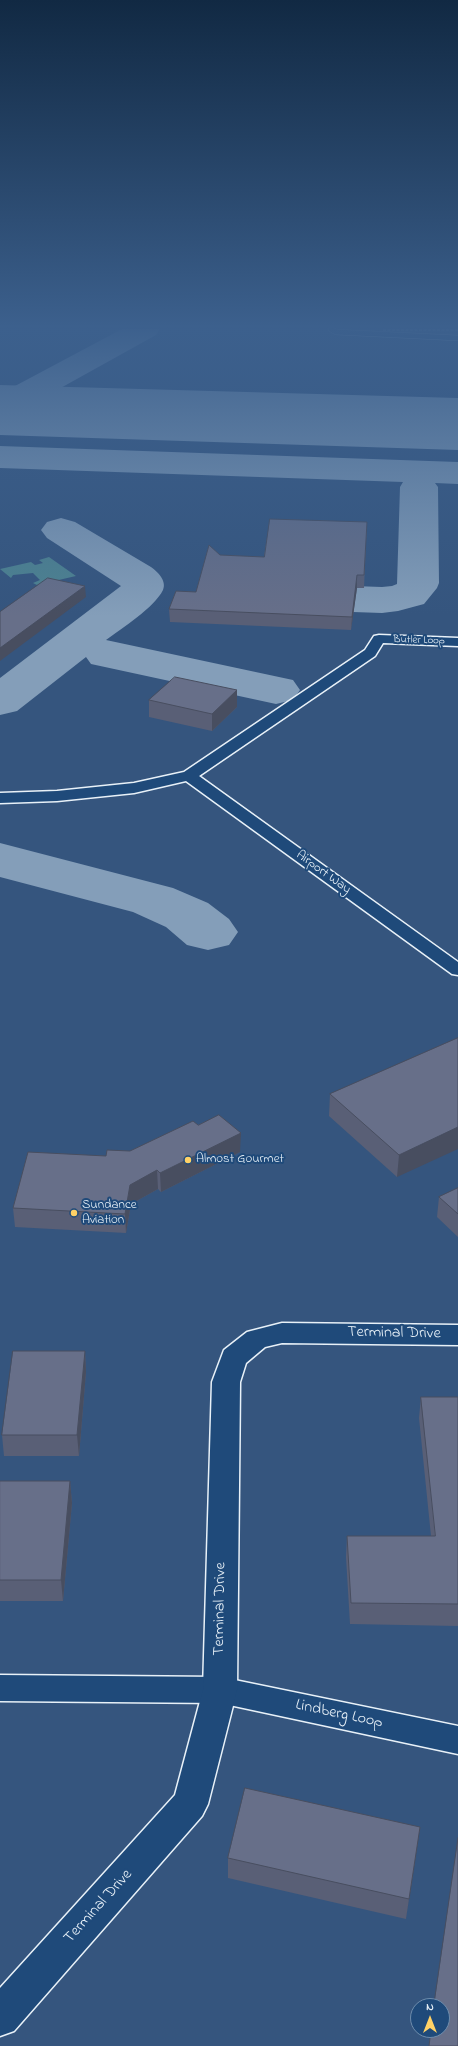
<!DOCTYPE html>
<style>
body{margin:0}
#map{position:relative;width:458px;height:2046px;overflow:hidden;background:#1f4a7a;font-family:"Indie Flower",sans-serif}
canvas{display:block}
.north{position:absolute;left:410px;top:1998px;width:40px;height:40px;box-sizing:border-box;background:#1f4a7a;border:1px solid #6f8dac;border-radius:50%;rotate:0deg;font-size:11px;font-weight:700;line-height:16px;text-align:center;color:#e8f1f8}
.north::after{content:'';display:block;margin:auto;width:14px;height:18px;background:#ffd166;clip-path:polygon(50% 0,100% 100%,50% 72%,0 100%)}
</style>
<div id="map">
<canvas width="458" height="2046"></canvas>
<div class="north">N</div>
</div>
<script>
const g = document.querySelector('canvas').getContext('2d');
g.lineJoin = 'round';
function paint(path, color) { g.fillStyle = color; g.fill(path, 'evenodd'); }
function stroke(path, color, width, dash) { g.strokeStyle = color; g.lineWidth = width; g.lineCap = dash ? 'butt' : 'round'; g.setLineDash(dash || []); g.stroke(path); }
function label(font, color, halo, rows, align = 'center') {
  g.font = font + ' "Indie Flower",sans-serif'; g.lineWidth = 4; g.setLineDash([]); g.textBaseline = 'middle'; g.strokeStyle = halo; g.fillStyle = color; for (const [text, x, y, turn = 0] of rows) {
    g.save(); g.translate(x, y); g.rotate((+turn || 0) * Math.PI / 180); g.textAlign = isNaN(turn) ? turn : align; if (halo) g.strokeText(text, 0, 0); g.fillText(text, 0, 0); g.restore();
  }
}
const built = new Path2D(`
 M0 329H458V2046H0ZM418 2006H442V2030H418Z`);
const green = new Path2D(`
 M49 557 76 576 37 585 33 583 40 580 33 573 13 575 11 578 0 569 31 562 35 565 43 563 39 560Z`);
const taxiway = new Path2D(`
 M122 329H160L156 335 12 415 0 418V394Z
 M111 403 149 412 193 406 205 409 210 416 205 423 167 429 156 435 144 438 132 435 123 426 99 420 94 413 99 406Z
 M0 446 458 462V484L435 483 438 487 439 583 437 588 424 604 398 611 382 613 266 609 251 605 244 596 251 587 266 583 382 587 392 586 397 584 400 487 403 482 0 468Z
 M61 518 75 522 151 567C158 572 167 581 163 590 154 608 122 628 106 640L293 680 300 690 293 700 276 704 91 664 86 657 17 711 0 715V678L121 586 47 538 41 530 47 522Z
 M0 843 173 888 208 903 229 919 238 932 229 945 208 950 187 945 166 927 133 912 0 877Z`);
const runway = new Path2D(`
 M0 385 458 398V450L0 435Z`);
const service = new Path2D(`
 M331 329 336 332 458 338`);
const minor = new Path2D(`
 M379 635 458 638V646L383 643 375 656 199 776 458 962V975L452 974 186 781 134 793 57 801 0 803V793L57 791 134 783 184 772 365 650 374 636Z
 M0 1675 220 1677 458 1726V1754L220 1703 0 1701Z`);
const tertiary = new Path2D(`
 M282 1323 458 1325V1345L282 1343 265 1347 246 1363 240 1382 237 1690 208 1804 202 1816 14 2031 0 2036V1988L175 1795 203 1690 212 1382 224 1350 247 1332Z`);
const rail = new Path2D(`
 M383 330H458`);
const wall = new Path2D(`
 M367 522 364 588H357L351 630 170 622 169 609 196 592 220 555 264 557Z
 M237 690V707L212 731 149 717V700Z
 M458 1038 397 1177 329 1116 330 1094Z
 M198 1125 240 1152 161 1192 158 1189 131 1204 126 1233 15 1227 13 1208 106 1156 130 1151Z
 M458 1188V1237L437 1217 439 1197Z
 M85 1351 86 1372 79 1456H4L2 1435Z
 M421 1397H458V1626L350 1624 346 1557 347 1536H431L419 1418Z
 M0 1481H70L72 1503 63 1601H0Z
 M420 1827 406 1919 228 1878V1858Z`);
const shadedWall = new Path2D(`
 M357 575V588L351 630 352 617Z
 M85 586 86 597 0 661V648Z
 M237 690V707L212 731V714Z
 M458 1127V1149L397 1177 399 1155Z
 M241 1133 240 1152 161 1192 160 1173Z
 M157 1170 158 1189 131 1204 126 1233 125 1214 130 1185Z
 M85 1351 86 1372 79 1456 77 1435Z
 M70 1481 72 1503 63 1601 61 1580Z
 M420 1827 417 1848 406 1919 409 1899Z`);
const building = new Path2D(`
 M270 519 367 522 364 575H357L352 617 169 609 176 591 196 592 209 545 220 555 264 557Z
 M48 578 85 586 0 648V612Z
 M175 677 237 690 212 714 149 700Z
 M458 1038V1127L399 1155 330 1094Z
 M219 1115 241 1133 160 1173 157 1170 130 1185 125 1214 13 1208 28 1152 106 1156 107 1150 130 1151 193 1121 198 1125Z
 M458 1188V1214L439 1197Z
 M13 1351H85L77 1435H2Z
 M421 1397H458V1604L351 1603 347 1536H435Z
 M0 1481H70L61 1580H0Z
 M245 1788 420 1827 409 1899 228 1858Z
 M458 1838V2046H429L431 2030H442V2006H434Z`);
const markers = [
 [188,1160,4,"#ffd166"],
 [74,1213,4,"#ffd166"]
];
const farStreetnames = [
 ["Butler Loop",419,641,2]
];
const streetNames = [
 ["Airport Way",323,873,36]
];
const poiNames = [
 ["Almost Gourmet",196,1160],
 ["Sundance",82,1206],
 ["Aviation",82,1221]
];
const nearStreetnames = [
 ["Terminal Drive",394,1334,1],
 ["Terminal Drive",221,1609,-89],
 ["Lindberg Loop",339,1715,12],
 ["Terminal Drive",99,1907,-48]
];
paint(built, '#35557e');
paint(green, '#4e8391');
paint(taxiway, '#849eb9');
paint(runway, '#849eb9');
stroke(service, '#e8f1f8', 6);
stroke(minor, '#e8f1f8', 3);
stroke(tertiary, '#e8f1f8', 3);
stroke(service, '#1f4a7a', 5);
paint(minor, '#1f4a7a');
paint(tertiary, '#1f4a7a');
stroke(rail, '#e8f1f8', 1.5, [3, 1.5]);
paint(wall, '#595f76');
paint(shadedWall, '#484e60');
paint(building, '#676f89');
stroke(building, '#484e60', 1);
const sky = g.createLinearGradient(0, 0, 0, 616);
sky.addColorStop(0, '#112943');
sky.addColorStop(0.53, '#3c608d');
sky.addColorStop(1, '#3c608d00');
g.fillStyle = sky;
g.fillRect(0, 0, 458, 616);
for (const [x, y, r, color] of markers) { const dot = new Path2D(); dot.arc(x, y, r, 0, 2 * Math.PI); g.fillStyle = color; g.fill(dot); stroke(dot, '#1f4a7a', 1.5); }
label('11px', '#e8f1f8', '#1f4a7a', farStreetnames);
label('13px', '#e8f1f8', '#1f4a7a', streetNames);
label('13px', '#e8f1f8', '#1f4a7a', poiNames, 'left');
label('16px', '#e8f1f8', '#1f4a7a', nearStreetnames);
</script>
